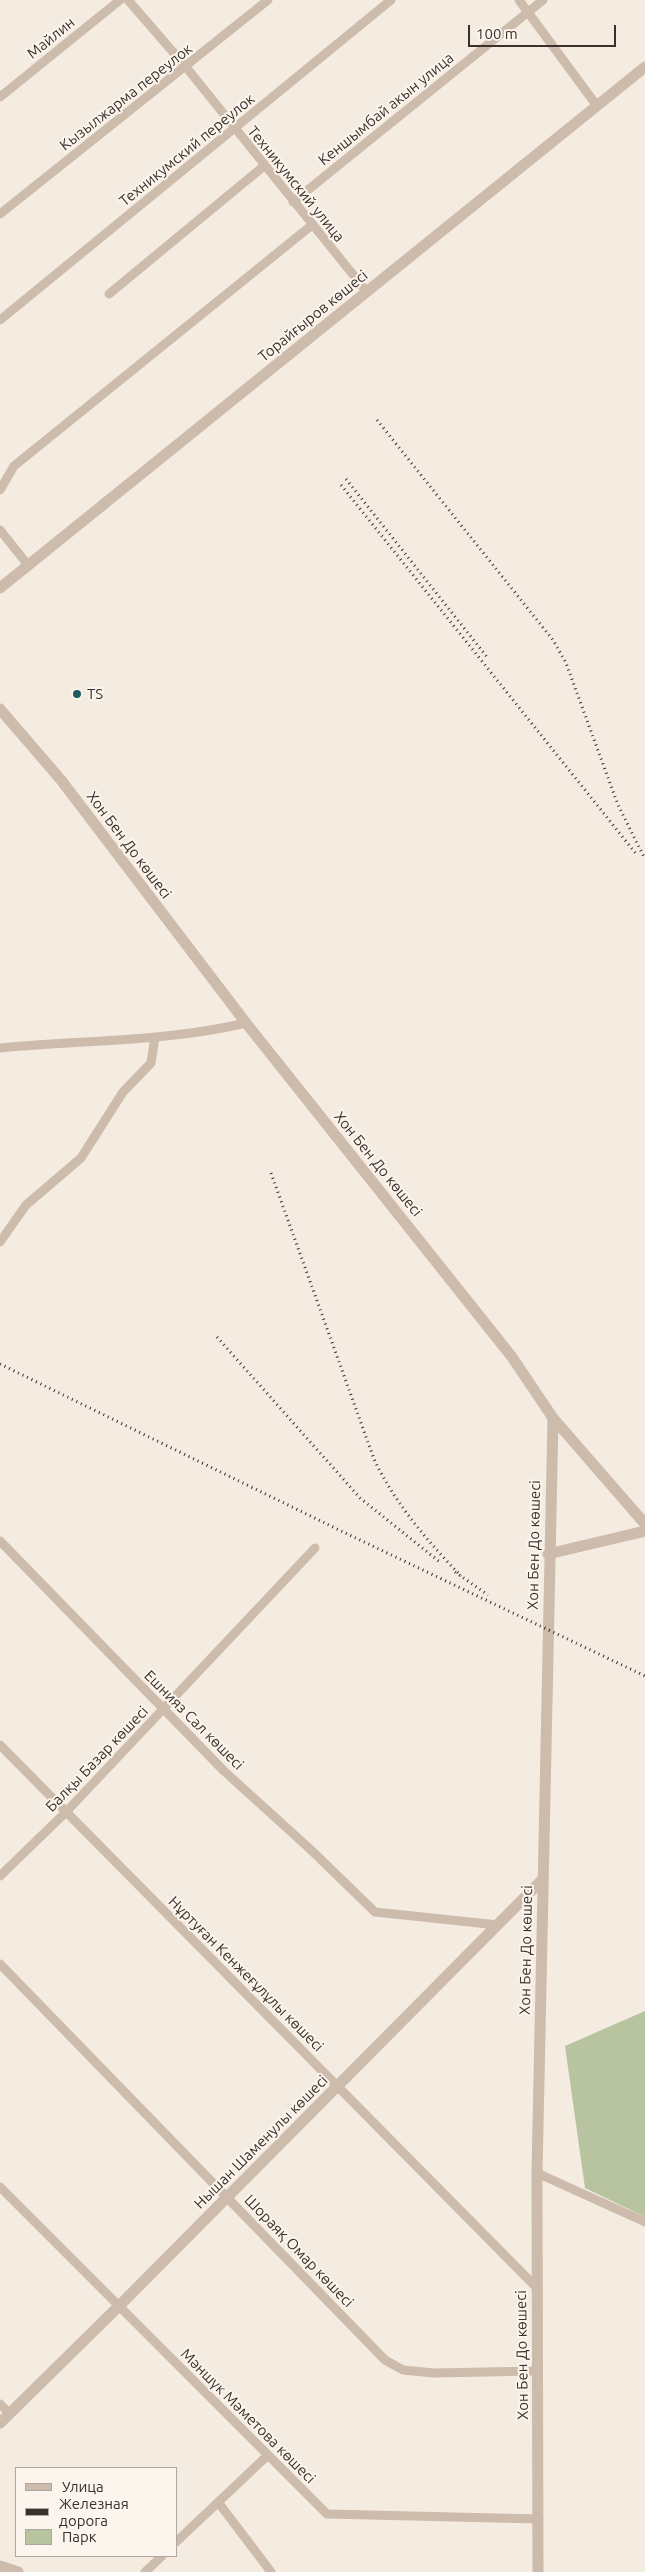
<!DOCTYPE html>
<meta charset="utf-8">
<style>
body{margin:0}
#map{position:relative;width:645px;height:2572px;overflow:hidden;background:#f4ebe1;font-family:Ubuntu,sans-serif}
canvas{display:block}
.legend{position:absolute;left:15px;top:2467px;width:162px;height:90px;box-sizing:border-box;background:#fbf5ee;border:1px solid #aea6a0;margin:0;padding:6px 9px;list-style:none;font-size:15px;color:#3b302b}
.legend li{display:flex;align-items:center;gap:10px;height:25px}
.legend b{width:25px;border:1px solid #aea6a0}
.scale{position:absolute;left:468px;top:25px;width:148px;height:22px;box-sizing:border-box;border:2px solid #3b302b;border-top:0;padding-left:6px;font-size:15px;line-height:18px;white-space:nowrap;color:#3b302b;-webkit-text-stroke:4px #fbf5ee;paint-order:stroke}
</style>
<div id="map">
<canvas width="645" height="2572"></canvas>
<ul class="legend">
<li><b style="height:6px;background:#cdbbac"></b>Улица</li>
<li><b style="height:6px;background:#3b302b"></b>Железная дорога</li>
<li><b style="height:14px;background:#b8c4a0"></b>Парк</li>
</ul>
<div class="scale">100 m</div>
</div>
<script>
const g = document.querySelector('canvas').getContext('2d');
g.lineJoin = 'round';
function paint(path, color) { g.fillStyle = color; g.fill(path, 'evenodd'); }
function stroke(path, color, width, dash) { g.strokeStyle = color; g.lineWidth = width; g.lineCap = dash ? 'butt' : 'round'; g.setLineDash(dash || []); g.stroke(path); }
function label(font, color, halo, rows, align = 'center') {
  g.font = font + ' Ubuntu,sans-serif'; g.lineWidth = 4; g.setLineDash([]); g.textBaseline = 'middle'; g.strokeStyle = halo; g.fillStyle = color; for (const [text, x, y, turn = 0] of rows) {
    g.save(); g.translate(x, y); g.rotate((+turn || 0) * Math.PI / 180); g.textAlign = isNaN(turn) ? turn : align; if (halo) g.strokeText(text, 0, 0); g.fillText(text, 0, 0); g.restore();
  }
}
const green = new Path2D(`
 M645 2011V2217L585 2188 565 2046Z`);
const minor = new Path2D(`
 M128 0 186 67 367 292
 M519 0 597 106
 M0 97 120 0
 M293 202 543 0
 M0 214 268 0
 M109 294 264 166
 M0 320 391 0
 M0 490 14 466 312 225
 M0 530 28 565
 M0 1048C82 1040 166 1042 246 1023
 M0 1242 26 1205 81 1158 123 1092 151 1063 155 1037
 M0 1541 224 1771 310 1849 375 1912 498 1925
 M0 1745 536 2287
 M0 1876 66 1812 315 1548
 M0 1964 385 2360 403 2370 434 2373 538 2371
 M537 2173 645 2222
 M0 2187 327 2514 539 2519
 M0 2404 9 2413
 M218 2502 271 2572
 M176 2542 268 2455
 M145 2572 162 2556`);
const tertiary = new Path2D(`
 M0 588 645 67
 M0 709 61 780 246 1023 512 1357 553 1418 537 2173 538 2572
 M553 1418 645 1524
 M548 1554 645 1531
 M0 2423 119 2306 542 1880
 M0 2566 18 2572`);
const rail = new Path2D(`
 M377 420 553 640 566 663 618 805 645 859
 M346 479 487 657
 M341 485 637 855
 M271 1173 374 1459C394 1502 428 1542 461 1576
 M217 1337 360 1498 441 1563
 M0 1364 337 1529 645 1676
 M455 1572 488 1595`);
const markers = [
 [77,694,5,"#1f5a5e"]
];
const streetNames = [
 ["Майлин",51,38,-39],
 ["Кызылжарма переулок",126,97,-38],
 ["Кеншымбай акын улица",386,109,-39],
 ["Техникумский переулок",187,150,-39],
 ["Техникумский улица",296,184,51],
 ["Торайғыров көшесі",313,316,-39],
 ["Хон Бен До көшесі",129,845,53],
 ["Хон Бен До көшесі",378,1164,51],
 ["Хон Бен До көшесі",534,1545,-89],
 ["Ешнияз Сал көшесі",194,1720,45],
 ["Балқы Базар көшесі",97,1759,-46],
 ["Хон Бен До көшесі",526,1950,-89],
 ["Нұртуған Кенжеғұлұлы көшесі",246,1974,45],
 ["Нышан Шаменулы көшесі",261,2142,-45],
 ["Шораяқ Омар көшесі",299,2251,46],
 ["Хон Бен До көшесі",522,2355,-91],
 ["Мәншүк Мәметова көшесі",248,2416,45]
];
const poiNames = [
 ["TS",87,694]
];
paint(green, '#b8c4a0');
stroke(minor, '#cdbbac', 9);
stroke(tertiary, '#cdbbac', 11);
stroke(rail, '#3b302b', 3, [1, 4]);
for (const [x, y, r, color] of markers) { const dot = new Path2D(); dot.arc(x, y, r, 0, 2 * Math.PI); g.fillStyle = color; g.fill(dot); stroke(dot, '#fbf5ee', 2); }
label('15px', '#3b302b', '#fbf5ee', streetNames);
label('15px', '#3b302b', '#fbf5ee', poiNames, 'left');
</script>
